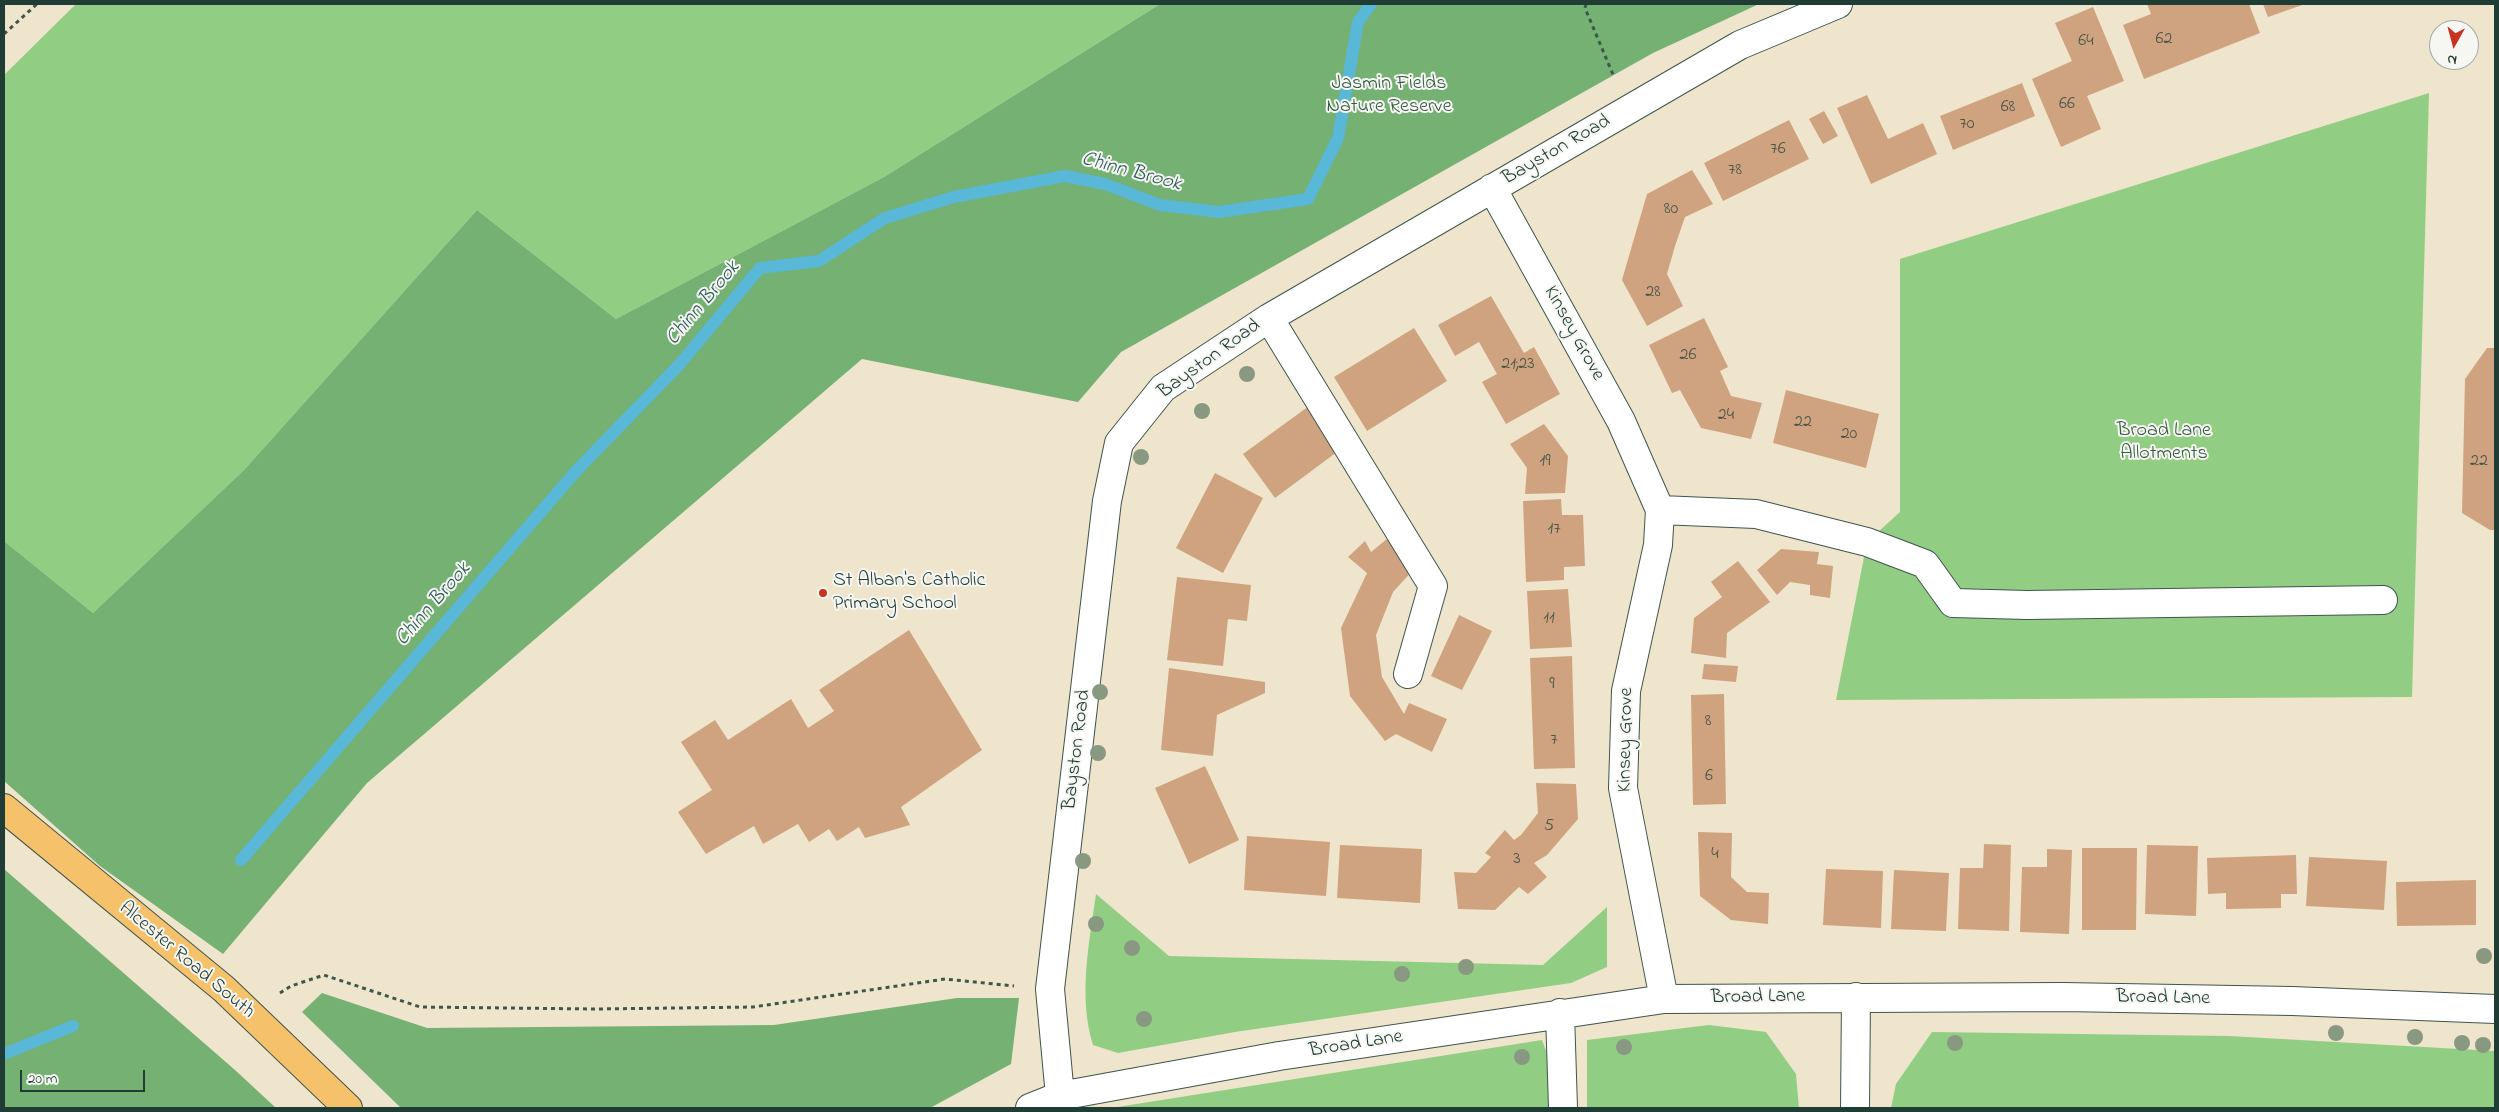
<!DOCTYPE html>
<style>
body{margin:0}
#map{position:relative;width:2499px;height:1112px;overflow:hidden;background:#efe5cc;font-family:"Indie Flower",sans-serif}
canvas{display:block}
.frame{position:absolute;inset:0;border:5px solid #1f3d34;pointer-events:none}
.north{position:absolute;left:2429px;top:20px;width:50px;height:50px;box-sizing:border-box;background:#f6f6f2;border:1px solid #a0aca6;border-radius:50%;rotate:187deg;font-size:14px;font-weight:700;line-height:20px;text-align:center;color:#1f3d34}
.north::after{content:'';display:block;margin:auto;width:18px;height:22px;background:#c8321e;clip-path:polygon(50% 0,100% 100%,50% 72%,0 100%)}
.scale{position:absolute;left:20px;top:1070px;width:125px;height:22px;box-sizing:border-box;border:2px solid #1f3d34;border-top:0;padding-left:6px;font-size:15px;line-height:18px;white-space:nowrap;color:#1f3d34;-webkit-text-stroke:4px #f6f6f2;paint-order:stroke}
</style>
<div id="map">
<canvas width="2499" height="1112"></canvas>
<div class="frame"></div>
<div class="north">N</div>
<div class="scale">20 m</div>
</div>
<script>
const g = document.querySelector('canvas').getContext('2d');
g.lineJoin = 'round';
function paint(path, color) { g.fillStyle = color; g.fill(path, 'evenodd'); }
function stroke(path, color, width, dash) { g.strokeStyle = color; g.lineWidth = width; g.lineCap = dash ? 'butt' : 'round'; g.setLineDash(dash || []); g.stroke(path); }
function label(font, color, halo, rows, align = 'center') {
  g.font = font + ' "Indie Flower",sans-serif'; g.lineWidth = 4; g.setLineDash([]); g.textBaseline = 'middle'; g.strokeStyle = halo; g.fillStyle = color; for (const [text, x, y, turn = 0] of rows) {
    g.save(); g.translate(x, y); g.rotate((+turn || 0) * Math.PI / 180); g.textAlign = isNaN(turn) ? turn : align; if (halo) g.strokeText(text, 0, 0); g.fillText(text, 0, 0); g.restore();
  }
}
const green = new Path2D(`
 M76 4H1160L884 177 616 319 477 210 244 470 93 613 4 541V75Z
 M2429 93 2412 697 1836 700 1867 542 1900 512V259Z
 M1096 894 1169 956 1543 965 1607 907V967L1571 983 1235 1032 1118 1053 1093 1045C1078 996 1089 945 1096 894Z
 M1709 1025 1766 1032 1796 1074 1799 1108H1587V1040Z
 M1932 1032 2229 1036 2495 1051V1108H1891L1896 1084Z
 M1542 1040 1548 1056 1551 1108H1111Z`);
const forest = new Path2D(`
 M1160 4H1759L1653 53 1121 352 1078 402 862 359 367 783 223 954 100 866 4 781V541L93 613 244 470 477 210 616 319 884 177Z
 M4 869 235 1070 276 1108H4Z
 M322 993 427 1028 774 1025 957 998H1019L1011 1064 930 1108H401L302 1012Z`);
const stream = new Path2D(`
 M241 860 577 470 679 365 760 268 819 261 885 218 954 197 1065 176 1105 184 1160 205 1219 212 1308 199 1338 138 1358 22 1371 4
 M4 1054 73 1026`);
const building = new Path2D(`
 M2147 4H2249L2260 33 2144 79 2123 25 2151 14Z
 M2263 4H2305L2268 17Z
 M2093 7 2124 81 2087 96 2101 129 2061 147 2032 79 2072 61 2055 23Z
 M2022 83 2035 116 1953 150 1940 116Z
 M1867 95 1888 139 1923 123 1937 154 1871 184 1837 108Z
 M1824 111 1838 136 1823 144 1809 119Z
 M1789 120 1809 159 1723 201 1704 163Z
 M1692 170 1713 204 1685 217 1675 246 1667 274 1683 306 1647 326 1622 280 1647 194Z
 M1491 296 1524 353 1534 347 1560 394 1506 424 1482 382 1497 374 1479 342 1455 356 1438 325Z
 M1704 318 1728 367 1720 371 1731 396 1762 403 1751 439 1701 428 1680 390 1672 393 1649 345Z
 M1414 328 1447 381 1367 431 1334 377Z
 M2487 348H2495V530H2490L2462 513 2465 379Z
 M1786 390 1879 414 1866 468 1773 443Z
 M1309 406 1341 449 1275 498 1243 454Z
 M1544 424 1568 456 1565 493 1525 494 1527 468 1510 444Z
 M1215 473 1263 498 1223 573 1176 548Z
 M1561 499 1562 515H1583L1585 566 1564 567V580L1526 582 1523 501Z
 M1393 534 1414 569 1393 592 1376 635 1382 677 1404 714 1409 703 1447 719 1432 752 1396 734 1385 741 1350 696 1341 628 1367 573 1348 557 1365 541 1371 552Z
 M1781 549 1819 552 1817 564 1833 566 1830 598 1810 595V585L1790 582 1777 595 1757 570Z
 M1738 561 1770 602 1727 633 1726 658 1691 653 1694 618 1722 597 1711 582Z
 M1177 577 1251 585 1247 621 1228 619 1223 666 1167 660Z
 M1568 589 1572 647 1530 649 1527 591Z
 M1459 615 1492 631 1462 690 1431 676Z
 M909 630 982 750 901 807 910 825 865 838 859 827 837 841 829 829 809 842 798 824 763 844 754 826 706 854 678 812 712 790 681 742 715 720 728 740 791 699 808 728 834 711 819 690Z
 M1572 656 1575 768 1534 769 1530 658Z
 M1704 664 1738 666 1736 682 1702 679Z
 M1169 668 1265 682V693L1217 715 1213 756 1161 750Z
 M1724 694 1726 804 1693 805 1691 695Z
 M1205 766 1239 840 1189 864 1155 788Z
 M1536 783 1576 784 1578 819 1547 855 1534 863 1547 877 1528 894 1519 887 1495 910 1458 909 1454 872 1476 873 1491 857 1485 853 1505 830 1514 840 1521 835 1538 813Z
 M1698 832 1732 833 1731 877 1747 892 1769 893 1768 924 1731 920 1700 896Z
 M1247 836 1330 842 1326 896 1244 890Z
 M1984 844 2011 845 2009 931 1958 929 1960 868H1983Z
 M1340 845 1422 849 1420 903 1337 898Z
 M2147 845 2198 846 2196 916 2145 914Z
 M2082 848H2137L2136 930H2082Z
 M2047 849 2072 850 2069 934 2020 932 2022 867H2047Z
 M2296 855 2297 894H2281V908L2226 909V893L2208 894 2207 858Z
 M2309 857 2387 861 2384 910 2306 906Z
 M1826 869 1883 871 1881 928 1823 925Z
 M1894 870 1949 873 1946 931 1891 929Z
 M2476 880V925L2397 926 2396 882Z`);
const path = new Path2D(`
 M1586 4 1585 8 1614 77
 M4 34 37 4
 M280 993 291 986 324 975 420 1007 594 1009 753 1007 945 979 1014 986`);
const minor = new Path2D(`
 M1492 188 1621 421 1660 510 1658 545 1626 691 1623 788 1664 999
 M1269 318 1433 586 1408 674
 M1660 510 1756 514 1867 542 1925 564 1953 603 2027 605 2383 600
 M1560 1013 1563 1108
 M1060 1096 1050 989 1107 501 1119 443 1163 388 1269 318 1740 45 1838 4
 M1030 1108 1060 1096 1279 1056 1664 999 2063 997 2292 1001 2495 1009
 M1855 1108 1856 997`);
const highway = new Path2D(`
 M4 808 224 989 348 1108`);
const trees = [
 [1247,374],
 [1202,411],
 [1141,457],
 [1100,692],
 [1098,753],
 [1083,861],
 [1096,924],
 [1132,948],
 [2484,956],
 [1466,967],
 [1402,974],
 [1144,1019],
 [2336,1033],
 [2415,1037],
 [1955,1043],
 [2462,1043],
 [2483,1045],
 [1624,1047],
 [1522,1057]
];
const markers = [
 [823,593,5,"#c8321e"]
];
const numberNames = [
 ["62",2164,40],
 ["64",2086,42],
 ["66",2067,105],
 ["68",2008,108],
 ["70",1967,125],
 ["76",1778,150],
 ["78",1735,171],
 ["80",1671,210],
 ["28",1653,293],
 ["26",1688,356],
 ["21;23",1518,365],
 ["24",1726,416],
 ["22",1803,423],
 ["20",1849,435],
 ["19",1545,462],
 ["22",2479,462],
 ["17",1554,530],
 ["11",1549,619],
 ["9",1552,685],
 ["8",1708,722],
 ["7",1554,741],
 ["6",1709,777],
 ["5",1549,827],
 ["4",1715,855],
 ["3",1517,860]
];
const parkNames = [
 ["Jasmin Fields",1389,85],
 ["Nature Reserve",1389,108],
 ["Broad Lane",2164,432],
 ["Allotments",2164,455]
];
const streetNames = [
 ["Bayston Road",1557,151,-30],
 ["Kinsey Grove",1573,334,61],
 ["Bayston Road",1210,360,-36],
 ["Kinsey Grove",1627,740,-89],
 ["Bayston Road",1078,750,-83],
 ["Alcester Road South",186,961,40],
 ["Broad Lane",1758,998,-1],
 ["Broad Lane",2163,999,1],
 ["Broad Lane",1356,1045,-9]
];
const poiNames = [
 ["St Alban's Catholic",833,582],
 ["Primary School",833,605]
];
const waterNames = [
 ["Chinn Brook",1131,173,15],
 ["Chinn Brook",704,304,-50],
 ["Chinn Brook",434,605,-49]
];
paint(green, '#91ce84');
paint(forest, '#74b172');
stroke(stream, '#59b7d7', 12);
paint(building, '#cfa37f');
stroke(minor, '#3e564b', 30);
stroke(highway, '#3e564b', 30);
stroke(path, '#3e564b', 3, [4, 4]);
stroke(minor, '#fff', 28);
stroke(highway, '#f5c16b', 28);
g.fillStyle = '#899981';
for (const [x, y] of trees) { g.beginPath(); g.arc(x, y, 8, 0, 2 * Math.PI); g.fill(); }
for (const [x, y, r, color] of markers) { const dot = new Path2D(); dot.arc(x, y, r, 0, 2 * Math.PI); g.fillStyle = color; g.fill(dot); stroke(dot, '#f6f6f2', 2); }
label('18px', '#4b5647', null, numberNames);
label('20px', '#365a44', '#f6f6f2', parkNames);
label('20px', '#1f3d34', '#f6f6f2', streetNames);
label('20px', '#1f3d34', '#f6f6f2', poiNames, 'left');
label('italic 21px', '#2e5c5d', '#f6f6f2', waterNames);
</script>
